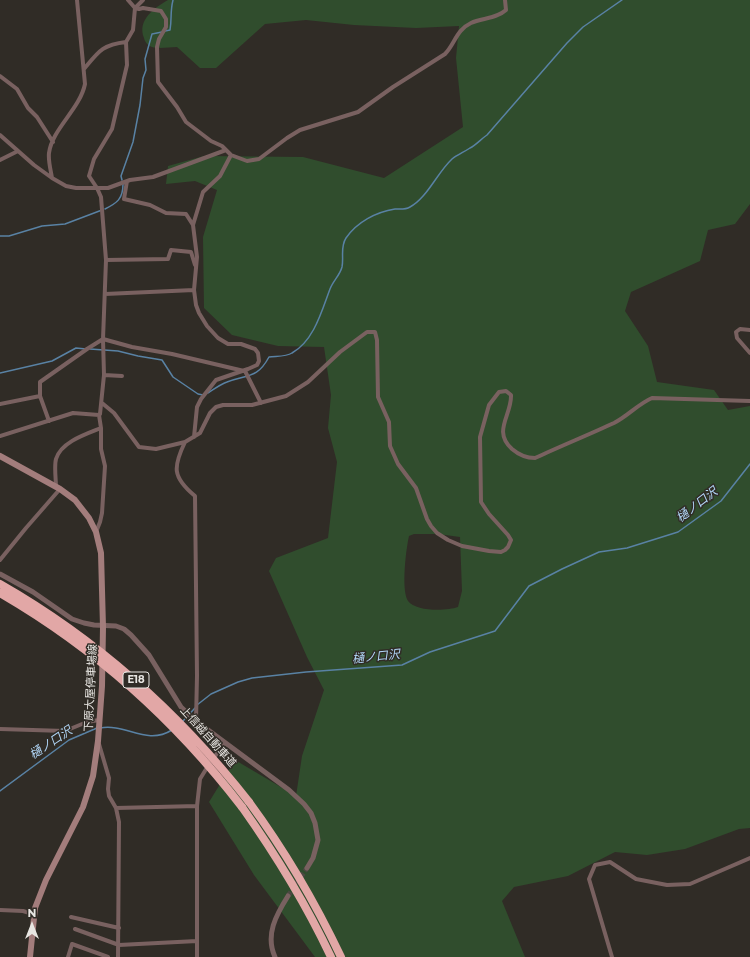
<!DOCTYPE html>
<meta charset="utf-8">
<style>
body{margin:0}
#map{position:relative;width:750px;height:957px;overflow:hidden;background:#302c26;font-family:Montserrat,sans-serif}
canvas{display:block}
.north{position:absolute;left:12px;top:905px;width:40px;height:40px;-webkit-text-stroke:3px #302c26;paint-order:stroke;rotate:0deg;font-size:11px;font-weight:700;line-height:16px;text-align:center;color:#e8e6e2}
.north::after{content:'';display:block;margin:auto;width:14px;height:18px;background:#e8e6e2;clip-path:polygon(50% 0,100% 100%,50% 72%,0 100%)}
</style>
<div id="map">
<canvas width="750" height="957"></canvas>
<div class="north">N</div>
</div>
<script>
const g = document.querySelector('canvas').getContext('2d');
g.lineJoin = 'round';
function paint(path, color) { g.fillStyle = color; g.fill(path, 'evenodd'); }
function stroke(path, color, width, dash) { g.strokeStyle = color; g.lineWidth = width; g.lineCap = dash ? 'butt' : 'round'; g.setLineDash(dash || []); g.stroke(path); }
function label(font, color, halo, rows, align = 'center') {
  g.font = font + ' Montserrat,"Noto Sans JP",sans-serif'; g.lineWidth = 3; g.setLineDash([]); g.textBaseline = 'middle'; g.strokeStyle = halo; g.fillStyle = color; for (const [text, x, y, turn = 0] of rows) {
    g.save(); g.translate(x, y); g.rotate((+turn || 0) * Math.PI / 180); g.textAlign = isNaN(turn) ? turn : align; if (halo) g.strokeText(text, 0, 0); g.fillText(text, 0, 0); g.restore();
  }
}
const green = new Path2D(`
 M168 0H750V204L735 224 708 230 700 261 631 292 625 311 648 346 657 382 714 390 728 410 750 406V828L739 829 685 849 647 855 615 852 568 876 514 887 502 901 525 957H315L254 875 209 802 235 760 296 796 302 756 324 690 307 657 269 571 276 558 328 538 337 462 328 428 331 395 324 347 278 346 232 335 204 308 203 237 217 190 195 181 166 184 168 166 204 156 303 157 384 178 463 127 456 58 459 26 416 28 354 25 306 20 265 24 216 68H200L177 47C169 47 159 49 152 47 147 45 145 42 144 38 137 20 154 8 168 0ZM414 534H438L460 537 462 591 458 607C447 611 416 612 408 601 401 590 406 549 409 536Z`);
const stream = new Path2D(`
 M165 31 170 30C172 18 170 12 173 0
 M122 180 121 176 133 142 140 105 143 78 146 70 145 59 152 34 162 32
 M105 209C117 203 123 199 123 184
 M0 236H9L42 226 65 224 102 210
 M90 349 118 351 138 356 162 360 173 377 198 394 203 395
 M0 373 52 361 76 348 86 349
 M208 393C214 389 221 384 227 382 248 374 257 379 269 357 276 356 286 357 292 353 314 341 322 310 330 289 333 281 340 275 342 267 344 257 340 247 346 238 357 222 376 212 395 209 400 209 405 210 410 207 427 198 437 173 452 159 457 155 464 152 470 148 476 145 481 139 487 135L567 43 583 27 622 0
 M197 705 211 694 238 682 252 678 306 672 402 665 430 652 495 631 529 586 562 569 599 552 627 548 678 532 721 501 750 464
 M183 721 195 708
 M100 728C126 723 146 746 172 730
 M0 791 69 740 97 728`);
const tertiaryTunnel = new Path2D(`
 M288 896 307 868`);
const minor = new Path2D(`
 M128 0 135 8 139 9 143 8 161 11 166 19V27L159 39 157 47 158 82 177 107 186 122 211 141 222 146 231 155 247 161 259 159 287 138 300 130 358 112 393 87 445 54C455 44 456 30 471 23 482 18 496 19 506 10L505 0
 M84 69C99 51 102 45 126 42
 M0 76 17 89 28 108 37 117 53 142
 M0 135 34 165 52 178 66 186 76 188H108L130 180 153 177 226 150
 M0 160 18 151
 M52 178C51 171 48 161 49 153 52 129 80 109 85 84L77 0
 M127 181 124 199 150 205 166 213 186 214 193 225
 M106 260 168 259 171 250 191 252 195 265
 M105 294 194 290
 M750 330 740 329 736 332 737 338 750 353
 M245 371 261 403
 M104 375 122 376
 M102 403 114 413 139 447 156 449 185 442 200 433 210 413 216 407 223 405H252L286 396 308 382 340 352 367 332H375L377 340 378 397 389 422 390 446 398 464 416 488 427 519 431 526 437 533 448 540 462 546 489 551 501 552 505 550 508 547 511 540 508 535 489 514 481 502 480 437 489 405 499 392 506 391 511 395C512 415 492 431 512 449 519 455 527 458 535 458 561 446 588 435 614 423 628 416 638 404 652 398L750 401
 M0 404 40 396
 M49 421 40 396V382L87 349 103 339 132 347 172 354 244 371
 M0 436 73 413 99 415
 M194 437 197 407 201 399 216 380 248 369 257 365 259 361 258 353 255 349 241 344H228L218 338 207 326 199 313 196 305 194 290 197 257 193 225 203 192 220 176 231 155
 M185 442C173 467 172 477 195 496L197 676 196 721
 M56 487C56 480 54 466 56 459 61 442 86 434 101 428
 M96 532 100 522 102 513 105 466 101 449V428L99 415 100 414 104 375 103 339 106 260 101 197 97 188 89 176 94 159 112 129 127 65 126 42 133 30 135 8 143 0
 M0 560 26 528 60 489
 M0 729 65 731 87 722 99 720
 M99 744 109 778 108 789 109 796 116 808 119 822 118 957
 M212 760 225 743
 M116 808 197 806
 M0 910 23 911 33 914
 M71 917 119 928
 M75 929 119 945 197 941
 M68 957 72 944 108 957
 M197 957V806L200 779 208 766
 M612 957 589 879 595 865 610 862 636 879 667 885 690 884 750 858`);
const tertiary = new Path2D(`
 M0 574 33 592 72 619 84 623 94 625 116 626 124 629 131 635 149 655 181 707 196 721 289 790 304 804 311 813 315 823 318 840 313 858 307 868
 M275 957C265 935 276 915 288 896`);
const secondary = new Path2D(`
 M0 456 60 489 75 500 89 518 96 532 101 553 103 627 102 686 98 741 93 776 83 807 46 880 35 908 30 957`);
const motorway = new Path2D(`
 M249 802C285 851 315 902 341 957
 M242 807C276 855 306 904 331 957`);
const motorwayBridge = new Path2D(`
 M0 584C98 640 180 714 249 802
 M0 593C95 648 176 721 242 807`);
const shields = [
 [136,680,26]
];
const shieldNames = [
 ["E18",136,680]
];
const streetNames = [
 ["下原大屋停車場線",91,688,-87],
 ["上信越自動車道",208,737,48]
];
const waterNames = [
 ["樋ノ口沢",697,505,-38],
 ["樋ノ口沢",376,657,-6],
 ["樋ノ口沢",51,743,-34]
];
paint(green, '#304d2d');
stroke(stream, '#5982a4', 1.5);
stroke(tertiaryTunnel, '#4c4842', 5, [5, 2.5]);
stroke(minor, '#796160', 4);
stroke(tertiary, '#796160', 5);
stroke(secondary, '#a37d7c', 6);
stroke(motorway, '#e2a7a6', 8);
stroke(motorwayBridge, '#e2a7a6', 8);
for (const [x, y, w] of shields) { const box = new Path2D(); box.roundRect(x - w / 2, y - 8, w, 16, 3); g.fillStyle = '#302c26'; g.fill(box); stroke(box, '#e8e6e2', 1); }
label('bold 10px', '#e8e6e2', null, shieldNames);
label('11px', '#e8e6e2', '#302c26', streetNames);
label('italic 12px', '#b1d6f7', '#302c26', waterNames);
</script>
